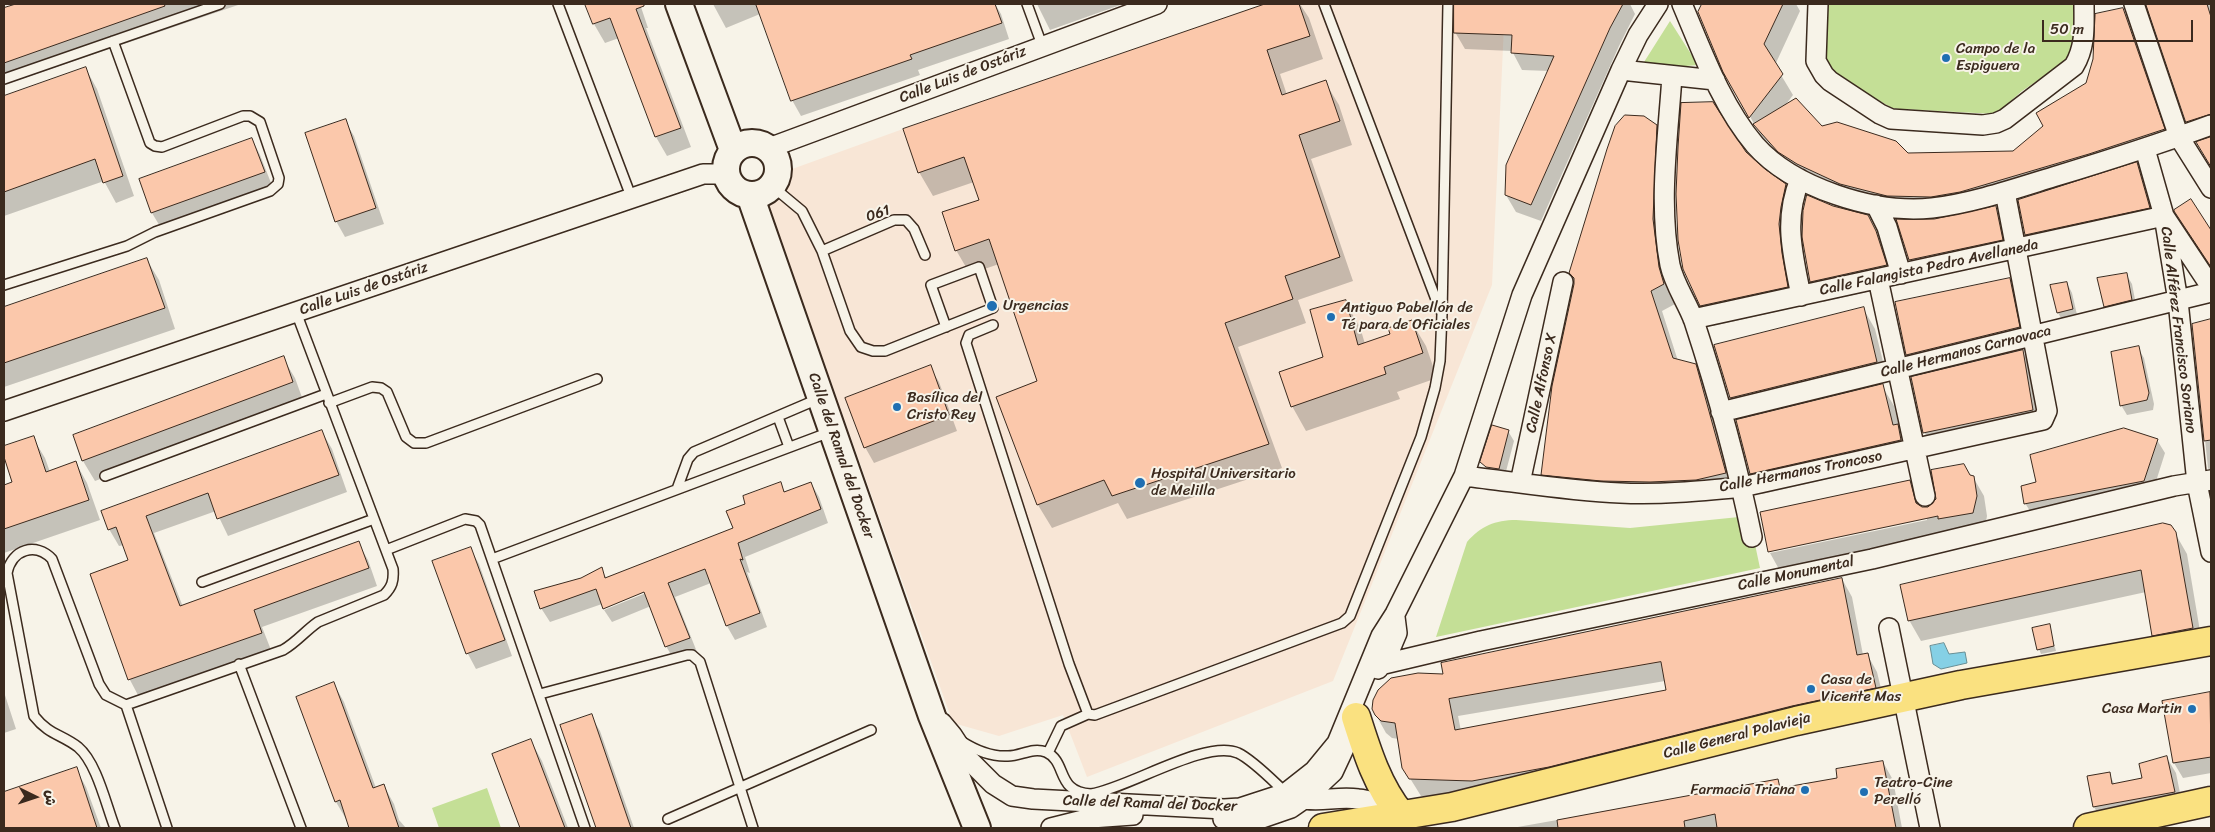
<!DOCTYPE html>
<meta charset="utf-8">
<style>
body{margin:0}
#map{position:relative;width:2215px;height:832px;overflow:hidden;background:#f7f3e8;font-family:Sriracha,"Playpen Sans Arabic",sans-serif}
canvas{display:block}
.frame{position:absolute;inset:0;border:5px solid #3b2a1e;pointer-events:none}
.north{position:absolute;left:10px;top:772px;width:50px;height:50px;-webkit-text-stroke:4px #f7f3e8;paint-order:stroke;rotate:94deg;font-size:14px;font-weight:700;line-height:20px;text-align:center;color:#3b2a1e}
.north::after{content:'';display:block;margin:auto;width:18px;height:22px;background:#3b2a1e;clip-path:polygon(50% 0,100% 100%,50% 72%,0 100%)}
.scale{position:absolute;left:2042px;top:20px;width:151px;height:22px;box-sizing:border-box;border:2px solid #3b2a1e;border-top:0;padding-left:6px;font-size:15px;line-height:18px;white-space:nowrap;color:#3b2a1e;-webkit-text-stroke:4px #f7f3e8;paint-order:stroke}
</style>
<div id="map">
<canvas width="2215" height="832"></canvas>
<div class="frame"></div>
<div class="north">ش</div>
<div class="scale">50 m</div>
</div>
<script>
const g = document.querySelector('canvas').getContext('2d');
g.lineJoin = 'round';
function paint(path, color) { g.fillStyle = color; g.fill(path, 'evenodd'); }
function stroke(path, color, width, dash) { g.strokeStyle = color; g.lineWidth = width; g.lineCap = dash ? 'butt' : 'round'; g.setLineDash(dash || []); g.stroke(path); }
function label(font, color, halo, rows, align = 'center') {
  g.font = font + ' Sriracha,sans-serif'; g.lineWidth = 4; g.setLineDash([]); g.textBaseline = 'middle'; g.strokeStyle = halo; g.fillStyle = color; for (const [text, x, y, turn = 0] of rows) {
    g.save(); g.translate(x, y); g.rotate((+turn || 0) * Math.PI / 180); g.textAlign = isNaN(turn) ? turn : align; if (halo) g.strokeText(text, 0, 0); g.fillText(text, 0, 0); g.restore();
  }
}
const built = new Path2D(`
 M1265 4H1505L1492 285 1333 681 1087 777 1063 715 999 736 953 723 759 181 903 129Z`);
const green = new Path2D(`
 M1824 4H2079L2077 44 2065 62 2022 91 1996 114 1900 109 1892 108 1835 75 1818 50Z
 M1670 21 1698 65 1639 70Z
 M1749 516 1760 568 1436 637 1467 542C1481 526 1495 520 1516 520L1630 528Z
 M487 788 501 828H439L432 808Z`);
const water = new Path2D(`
 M1944 643 1949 654 1965 652 1967 663 1941 669 1933 664 1930 646Z`);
const shadow = new Path2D(`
 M17 4H241L4 85V8Z
 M587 4H640L648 28H646L691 147 667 156 656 137 619 38 605 43 594 24Z
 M713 4H926L932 20 977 4H995L1001 14 1009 39 918 70 920 75 801 116 792 100 760 14 726 28Z
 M1037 4H1123L1050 30Z
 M1269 4H1300L1309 18 1323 59 1280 74 1287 95 1325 82 1339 105 1352 145 1311 159 1353 281 1298 300 1306 323 1238 347 1282 468 1127 519 1118 503 1052 528 1038 505 998 398 1039 382 999 264 970 274 956 250 980 200 974 182 933 196 919 172 904 129Z
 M1456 4H1630L1635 14 1619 46 1541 221 1516 212 1506 195 1549 71 1522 70 1512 51 1465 49 1455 32Z
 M1704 4H1796L1800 11 1775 65 1793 95 1784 107 1821 127 1907 155 2014 152 2045 127 2087 83 2123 9 2135 30 2175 150 2135 162 2145 179 2158 223 2035 250 2026 235 2019 199 1995 206 2004 223 2011 255 1919 275 1910 260V221L1949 218 1957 215 1922 217 1830 195 1766 145 1725 72 1699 12Z
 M2139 4H2211V167L2187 122 2151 14 2145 13Z
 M86 69 97 89 134 196 116 203 104 181 4 216V97Z
 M345 121 354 136 384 224 345 237 336 221Z
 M1656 126 1668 147 1670 288 1675 304 1662 311 1678 361 1695 365 1707 386 1737 494 1708 500 1663 502 1554 495 1542 474 1575 281 1570 273Z
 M252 139 260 155 273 188 161 228 152 213 140 180Z
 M1764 170 1785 185 1797 206 1792 274 1798 307 1713 326 1701 305Z
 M1833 207 1868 216 1888 253 1897 285 1823 302 1811 282Z
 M147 260 159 280 175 329 4 387V308Z
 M2126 274 2132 284 2137 310 2111 316 2105 306Z
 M2009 279 2021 299 2030 348 2022 350 2034 371 2044 431 1936 452 1924 432 1920 376 1907 355Z
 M2067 283 2072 293 2078 319 2064 323 2058 313Z
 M1345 302 1360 327 1365 344 1391 335 1411 321 1426 346 1437 378 1397 392 1400 399 1306 431 1292 406 1325 358Z
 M1863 308 1875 329 1888 382 1881 384 1894 406 1900 430 1909 446 1912 460 1762 494 1751 473 1743 419 1731 398Z
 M2211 321V473L2208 468 2193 325Z
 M2138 348 2144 358 2154 404 2153 410 2127 415 2121 405Z
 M283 358 295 378 304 403 95 481 83 461Z
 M930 367 939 382 957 431 874 463 865 447Z
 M1508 431 1514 441 1504 479 1488 472 1482 461Z
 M322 432 332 449 347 492 228 536 216 511 154 533 183 607 358 543 368 560 377 586 262 627 271 650 139 697 130 680 92 575 130 561 124 545 119 546 109 529Z
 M33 438 45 458 50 472 76 463 87 483 100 520 4 553V486L14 483 4 448Z
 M2157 440 2165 453 2152 494 2033 516 2025 503 2037 483Z
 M1970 477H1973L1984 496 1987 516 1984 532 1780 571 1770 553 1927 520V517L1769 551 1910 482 1922 508H1928L1937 499Z
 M811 483 819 497 828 523 745 557 750 573 747 572 767 627 735 640 727 626 711 583 675 597 697 652 674 660 666 646 651 606 612 622 604 610 651 591 650 588 604 607V609L602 604 550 622 541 608 536 592 581 579 601 569 607 579 734 529 747 505 780 484 785 492Z
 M2175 533 2187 554 2203 649 2165 655 2153 635 2146 592 1921 641 1909 620Z
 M470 548 479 564 512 656 476 669 468 654 434 562Z
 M1842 579 1852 597 1863 655 1867 654 1877 672 1885 705 1482 798 1421 796 1403 767 1399 739 1392 738 1386 733 1376 715 1445 676ZM1665 681 1667 691 1461 731 1458 716Z
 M2049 626 2056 651 2041 654 2039 649Z
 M334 684 344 702 376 788 384 786 394 804 399 820 406 828H351L348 818 346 819 336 802 298 697Z
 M4 692 16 729 4 733Z
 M2209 694 2211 698V773L2183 778 2174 763 2164 702Z
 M591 716 600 731 634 828H598L562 726Z
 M531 741 542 761 568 828H521L493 755Z
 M2167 758 2176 773 2183 808 2103 822 2094 807 2109 774 2115 785 2144 779Z
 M1883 762 1893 780 1902 828H1512L1777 781 1782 789 1839 779Z
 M76 769 86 787 101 828H4V793Z`);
const building = new Path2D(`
 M16 4H164L165 6 4 63V8Z
 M585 4H644V6L636 9 681 128 655 137 610 18 593 24Z
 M756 4H995L1002 23 910 55 912 59 791 101Z
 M1265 4H1299L1310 36 1267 50 1282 95 1326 80 1340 121 1299 135 1340 257 1285 276 1293 299 1225 323 1269 444 1112 496 1104 480 1037 505 996 397 1037 381 989 239 955 251 942 212 979 200 964 157 918 173 903 129Z
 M1454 4H1623L1610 28 1531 205 1505 195 1506 165 1554 56 1511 53 1512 35 1454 33Z
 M1702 4H1783L1764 44 1783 74 1749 118 1723 72 1698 12Z
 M2146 4H2207L2211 17V114L2186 122Z
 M2123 8 2165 129 2089 154 1960 192 1931 197 1887 196 1840 184 1797 164 1778 152 1753 124 1796 98 1822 126 1837 122 1896 141 1908 153 2013 151 2043 126 2036 113 2086 83 2093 59 2095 14Z
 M86 67 123 176 103 183 95 159 4 192V96Z
 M1713 102 1746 152 1765 169 1786 184 1781 207 1779 224 1782 253 1788 287 1700 306 1683 269 1678 240 1676 194 1678 147 1681 103Z
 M1625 115 1644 116 1657 125 1653 219 1659 267 1664 284 1651 291 1673 358 1696 364 1726 473 1696 480 1650 482 1601 481 1541 475 1552 386 1574 284V278L1569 273 1607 149 1615 126Z
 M346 119 376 208 335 222 305 133Z
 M2211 137V167L2196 142Z
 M252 138 265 172 151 213 139 179Z
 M2137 162 2150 208 2025 235 2018 200Z
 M1807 195 1833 206 1868 215 1876 231 1887 265 1810 282 1802 237 1803 211Z
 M2191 199 2211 230V267L2174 211V210Z
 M1996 206 2003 240 1909 260 1896 219H1934Z
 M147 258 165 308 4 363V307Z
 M2127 273 2132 300 2104 307 2097 278Z
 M2010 278 2020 327 1906 355 1895 302Z
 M2067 282 2073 309 2057 313 2050 285Z
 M1346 300 1358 345 1390 334 1388 328 1412 320 1423 353 1384 367 1386 374 1291 407 1279 372 1323 357 1310 310Z
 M1864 307 1877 362 1730 398 1714 345Z
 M2211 319V440L2204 441 2192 324Z
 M2139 346 2149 393 2147 400 2120 406 2111 352Z
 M2023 350 2033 410 1923 433 1911 377Z
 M284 356 293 382 82 461 73 435Z
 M931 365 949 415 864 448 845 398Z
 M1883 384 1893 425 1898 424 1901 440 1750 474 1736 420Z
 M1492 425 1509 430 1499 469 1486 467 1480 462Z
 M2124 428 2158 439 2144 481 2024 504 2021 486 2036 482 2030 455Z
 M322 430 339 475 217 519 208 493 146 516 180 606 359 541 369 568 254 610 262 633 128 680 90 574 128 560 116 527 108 530 101 511Z
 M34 436 46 472 76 461 89 500 4 529V485L12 482 4 457V446Z
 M1964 464 1970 475 1974 476 1977 496 1973 513 1938 519V516L1768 552 1760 512 1910 480 1916 503 1922 507H1928L1936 499 1931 470Z
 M781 482 784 492 811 482 821 509 738 543 743 560 740 559 760 613 726 626 705 569 668 583 690 638 665 647 644 592 603 609 596 589 540 609 534 591 581 578 602 567 605 578 733 528 726 511 745 504 743 496Z
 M2163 523 2171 525 2176 532 2193 628 2152 636 2141 570 1908 621 1900 585Z
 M471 547 505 640 466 654 432 561Z
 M1842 578 1857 655 1868 653 1876 688 1792 706 1549 767 1472 781 1409 779 1402 768 1395 723 1381 721 1375 715 1372 709 1373 700 1378 690 1391 678 1418 673 1443 674 1441 663ZM1661 662 1666 690 1455 730 1449 699Z
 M2050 624 2054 646 2037 650 2032 628Z
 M334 682 373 788 384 784 399 828H349L340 800 335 802 296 697Z
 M2210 692 2211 757 2173 763 2162 701Z
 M592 714 631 828H596L560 725Z
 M531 739 565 828H520L492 754Z
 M2167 756 2175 792 2093 807 2087 776 2110 772 2112 784 2142 778 2139 764Z
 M1883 761 1896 828H1717L1715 814 1684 821 1685 828H1558L1557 820 1778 779 1780 788 1837 778 1836 769Z
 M77 767 97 828H4V792Z`);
const service = new Path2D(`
 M558 4 632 199
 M1027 4 1042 45
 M1324 4 1440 310
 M4 79 220 4
 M772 186 802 211 822 251 850 331 861 347 873 351H885L993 308 979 267 931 285 946 327
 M822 251 894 220H906L914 229 925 255
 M4 285 127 246 155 232 270 191 278 184 279 178 260 122 250 116H243L162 147 155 146 150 143 113 41
 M993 325 969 335 966 343 1069 664 1088 714 1095 715 1342 623 1350 616 1421 437 1435 388 1440 361 1442 314 1448 4
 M329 403 372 387 381 388 387 392 406 437 414 443H426L597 379
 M778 417 789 447
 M105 476 326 394
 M677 489 688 459 694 452 818 399
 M386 550 465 519 476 521 480 525 585 828
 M492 559 830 432
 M202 582 374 519
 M239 664 301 828
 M540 694 687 655H692L700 662 753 828
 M126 705 167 828
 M961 741C975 750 992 757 1008 756 1021 756 1032 747 1046 752 1068 762 1055 792 1091 794 1129 788 1205 739 1238 753 1253 760 1273 781 1286 793
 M1048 753 1061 726 1088 714
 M668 819 871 730
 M115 828C106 805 97 763 78 747 61 734 49 735 34 716L7 573C12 549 36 542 52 559L99 684 106 695 126 705 283 650C297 642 305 631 318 622L384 595C392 587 394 581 393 569L296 312`);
const minor = new Path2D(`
 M1682 4C1702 51 1721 105 1755 145 1793 188 1875 214 1932 208 1973 203 2014 189 2053 177 2106 161 2159 144 2211 125
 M1818 4 1816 61 1824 75 1830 81 1880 114 1891 119 1983 125 1996 123 2005 119 2074 66C2086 46 2084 26 2084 4
 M2134 4 2179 137 2211 188
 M1621 70 1715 80
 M1672 76C1668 138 1658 203 1670 265 1674 284 1687 302 1694 321 1717 391 1737 463 1752 537
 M769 148 1157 4
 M2145 149 2164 216 2178 301 2197 483 2211 552
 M1800 179C1783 221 1793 254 1801 296
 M1876 205 1887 227 1901 274
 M1878 279 1925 496
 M1693 319 2164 216 2211 287
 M4 411 703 174H726
 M1721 412 2211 292
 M1464 476C1516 482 1568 491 1620 493 1661 495 1701 491 1742 487L2043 420 2047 411 2005 192
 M1520 483 1563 282
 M1889 628 1930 828
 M1380 665 1481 641 1872 559 2174 486 2211 480
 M1378 669 1386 659 1397 633 1395 617
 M942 723 952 735 967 758 993 784 1012 796 1033 799 1224 809 1240 808 1286 793 1314 771 1337 743 1381 636 1395 614 1464 476 1522 295 1621 70 1638 35 1658 4
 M1298 798C1318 803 1337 796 1358 799 1372 800 1386 808 1399 814
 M1223 819 1262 818 1291 808 1304 799 1333 772 1347 742
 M1051 828 1091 818 1133 815`);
const secondary = new Path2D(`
 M679 4 733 150
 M726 169a26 26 0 1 1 52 0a26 26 0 1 1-52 0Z
 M750 195 932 716 977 828`);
const primary = new Path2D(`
 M1356 717C1367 752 1378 787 1401 815
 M1323 828 1452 807 1796 721 1961 685 2211 641
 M2088 828 2211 801`);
const markers = [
 [1946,58,5,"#1f6fb2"],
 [992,306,6,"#1f6fb2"],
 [1331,317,5,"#1f6fb2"],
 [897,407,5,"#1f6fb2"],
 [1140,483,6,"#1f6fb2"],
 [1811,689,5,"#1f6fb2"],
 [2192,709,5,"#1f6fb2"],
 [1805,790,5,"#1f6fb2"],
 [1864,792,5,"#1f6fb2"]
];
const poiNames = [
 ["Campo de la",1956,49],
 ["Espiguera",1956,66],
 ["Urgencias",1003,306],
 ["Antiguo Pabellón de",1341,308],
 ["Té para de Oficiales",1341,325],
 ["Basílica del",907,398],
 ["Cristo Rey",907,415],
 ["Hospital Universitario",1151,474],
 ["de Melilla",1151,491],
 ["Casa de",1821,680],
 ["Vicente Mas",1821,697],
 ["Casa Martin",2182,709,"right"],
 ["Teatro-Cine",1874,783],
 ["Perelló",1874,800],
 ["Farmacia Triana",1795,790,"right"]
];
const streetNames = [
 ["Calle Luis de Ostáriz",963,75,-21],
 ["061",878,214,-19],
 ["Calle Falangista Pedro Avellaneda",1929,268,-12],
 ["Calle Luis de Ostáriz",364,289,-19],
 ["Calle Alférez Francisco Soriano",2178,330,83],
 ["Calle Hermanos Carnovaca",1966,352,-14],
 ["Calle Alfonso X",1542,383,-78],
 ["Calle del Ramal del Docker",841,456,71],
 ["Calle Hermanos Troncoso",1801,472,-11],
 ["Calle Monumental",1796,574,-12],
 ["Calle General Polavieja",1737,736,-14],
 ["Calle del Ramal del Docker",1150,804,2]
];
paint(built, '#f8e6d6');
paint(green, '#c4df96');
paint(water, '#85d0e5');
stroke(water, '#678e95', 1);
paint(shadow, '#0003');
paint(building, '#fbc8ab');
stroke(building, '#3b2a1e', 1);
stroke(service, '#3b2a1e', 12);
stroke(minor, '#3b2a1e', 22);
stroke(secondary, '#3b2a1e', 30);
stroke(primary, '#3b2a1e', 31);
stroke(service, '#f7f3e8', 9);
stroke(minor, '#f7f3e8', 19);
stroke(secondary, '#f7f3e8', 26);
stroke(primary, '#fae180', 28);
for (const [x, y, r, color] of markers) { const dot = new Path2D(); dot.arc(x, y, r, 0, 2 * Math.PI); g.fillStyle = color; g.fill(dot); stroke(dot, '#f7f3e8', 2); }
label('15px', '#3b2a1e', '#f7f3e8', poiNames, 'left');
label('15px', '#3b2a1e', '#f7f3e8', streetNames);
</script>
